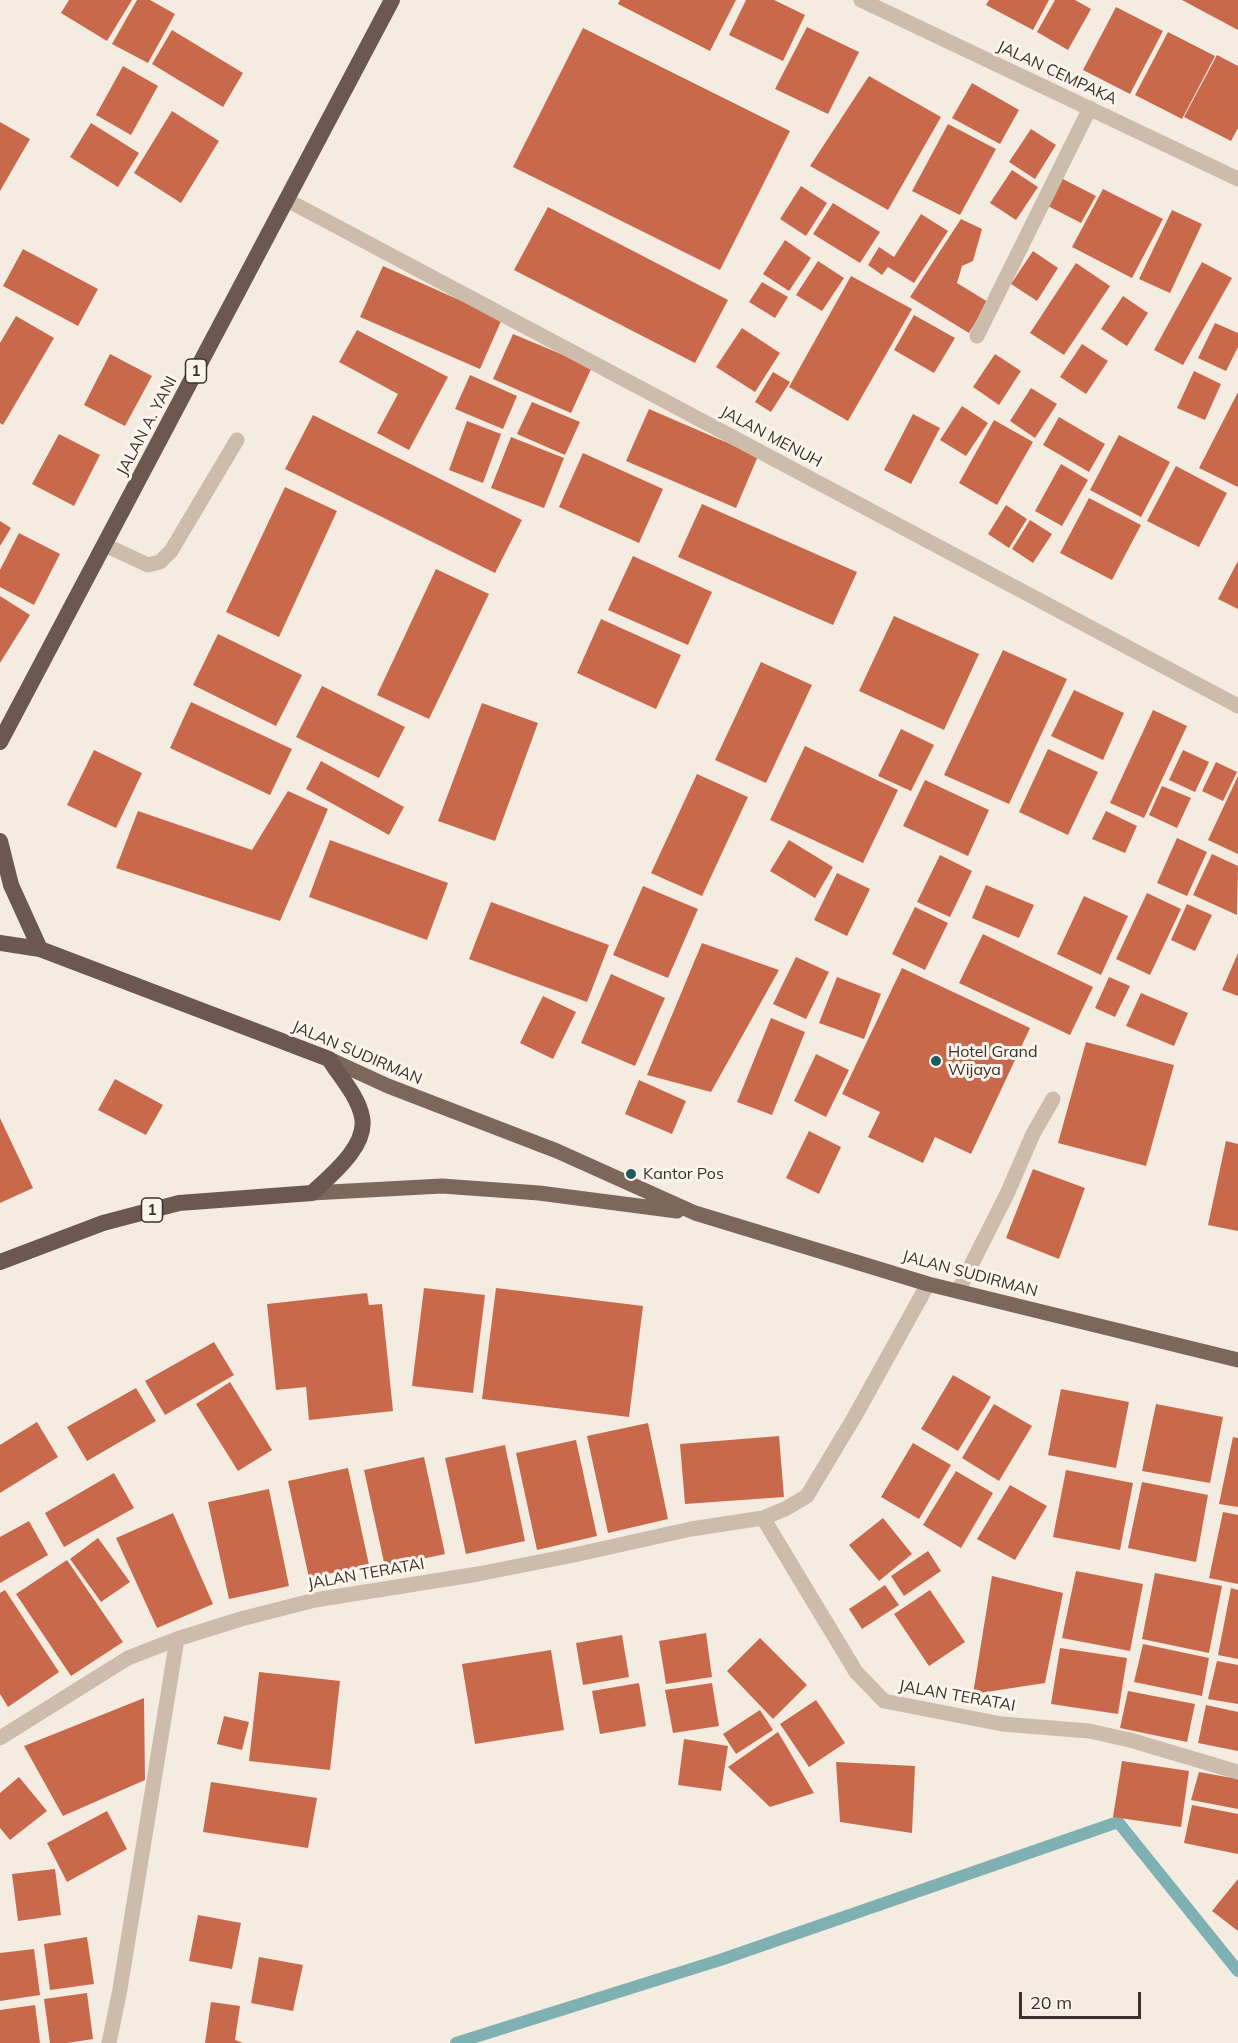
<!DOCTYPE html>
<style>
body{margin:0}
#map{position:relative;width:1238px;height:2043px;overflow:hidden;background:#f4ebe1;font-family:Mulish,sans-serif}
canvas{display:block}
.scale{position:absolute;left:1019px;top:1992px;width:122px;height:27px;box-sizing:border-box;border:3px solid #3b302b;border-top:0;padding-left:8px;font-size:18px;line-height:21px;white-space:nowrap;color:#3b302b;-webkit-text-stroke:4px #fbf5ee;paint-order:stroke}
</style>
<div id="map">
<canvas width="1238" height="2043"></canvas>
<div class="scale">20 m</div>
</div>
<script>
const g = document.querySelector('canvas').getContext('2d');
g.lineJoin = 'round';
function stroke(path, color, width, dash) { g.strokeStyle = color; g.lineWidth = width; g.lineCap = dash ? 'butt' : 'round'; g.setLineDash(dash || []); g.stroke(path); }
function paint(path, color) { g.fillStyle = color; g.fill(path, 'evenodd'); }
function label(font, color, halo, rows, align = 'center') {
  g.font = font + ' Mulish,sans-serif'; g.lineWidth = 6; g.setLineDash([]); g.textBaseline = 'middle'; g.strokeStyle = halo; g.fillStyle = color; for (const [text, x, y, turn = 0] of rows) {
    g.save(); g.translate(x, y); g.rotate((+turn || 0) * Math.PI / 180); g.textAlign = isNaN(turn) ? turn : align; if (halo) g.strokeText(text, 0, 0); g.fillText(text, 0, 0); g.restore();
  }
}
const stream = new Path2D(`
 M456 2043 720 1960 1118 1822 1238 1971`);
const building = new Path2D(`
 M69 0H132L107 41 61 13Z
 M137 0H150L175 14 148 63 112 44Z
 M620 0H736L710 51 618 4Z
 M746 0H774L805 15 783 61 729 35Z
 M989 0H1049L1033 30 986 5Z
 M1055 0H1075L1091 9 1068 50 1037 32Z
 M1182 0H1238V30Z
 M1116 7 1163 31 1130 94 1083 70Z
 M807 27 859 52 828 114 775 89Z
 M583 28 790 131 720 270 513 167Z
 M172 30 243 73 223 107 152 64Z
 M1168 32 1215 56 1182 119 1135 95Z
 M1217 55 1238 66V128L1231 141 1184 117Z
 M123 66 158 86 131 135 96 115Z
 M869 76 941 117 888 210 810 166Z
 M972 83 1019 110 1000 144 952 118Z
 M172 111 219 141 181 203 134 173Z
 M0 122 30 139 0 191Z
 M91 123 139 153 118 187 70 157Z
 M948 124 996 149 960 215 912 191Z
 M1031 129 1056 145 1035 179 1009 162Z
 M1012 170 1038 187 1016 220 990 203Z
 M1061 178 1096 196 1081 223 1046 205Z
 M801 186 827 203 806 236 780 219Z
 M1103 189 1163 219 1132 278 1072 247Z
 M833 203 880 232 860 263 813 234Z
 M548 207 728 300 695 363 514 270Z
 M1172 210 1202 224 1170 293 1139 279Z
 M921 214 948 231 914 283 888 267 882 275 868 265 879 247 894 257Z
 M961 219 982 229 973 261 962 266 957 283 988 302 969 333 910 297Z
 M785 240 811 258 789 291 763 274Z
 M23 249 98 289 78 326 3 286Z
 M1033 251 1058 268 1037 301 1011 284Z
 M818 261 844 278 822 311 796 295Z
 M1202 262 1232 278 1183 365 1154 350Z
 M1076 263 1110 286 1064 355 1030 333Z
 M383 266 502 319 480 369 360 317Z
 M851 276 912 309 848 421 789 387Z
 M762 282 788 297 775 318 749 302Z
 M1123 296 1148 313 1127 346 1101 329Z
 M914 315 955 338 934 373 894 350Z
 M16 316 54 338 3 425 0 423V343Z
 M1215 323 1238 333V347L1226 371 1198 358Z
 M742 328 780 353 755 392 716 367Z
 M357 330 448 377 409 450 377 433 398 394 339 362Z
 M513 334 592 367 571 413 493 379Z
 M1082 344 1108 361 1086 394 1060 377Z
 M110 354 152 376 125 426 84 405Z
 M995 354 1021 371 999 405 973 387Z
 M1194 371 1221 384 1205 420 1177 408Z
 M773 372 790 382 771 412 755 402Z
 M470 375 517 396 503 429 455 409Z
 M1031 388 1057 404 1035 438 1010 421Z
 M1238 392V487L1199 468Z
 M532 402 580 422 565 455 517 434Z
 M962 406 988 423 966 456 940 440Z
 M649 409 758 456 736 508 626 461Z
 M913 414 940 428 911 484 884 470Z
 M313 415 522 520 495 573 285 469Z
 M1059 417 1105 444 1089 472 1043 445Z
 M994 420 1033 442 997 505 959 483Z
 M467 421 501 434 483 483 449 470Z
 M59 434 100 455 74 506 32 484Z
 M1119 435 1170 462 1141 517 1090 490Z
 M511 437 564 458 544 508 491 488Z
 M583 453 663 489 639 543 559 507Z
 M1061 464 1088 480 1062 526 1035 511Z
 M1176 466 1227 493 1199 547 1147 521Z
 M285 487 337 511 279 637 226 612Z
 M1089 498 1141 525 1112 580 1060 553Z
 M702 504 857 572 833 625 678 557Z
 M1006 505 1027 519 1009 548 988 534Z
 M1030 520 1052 534 1033 563 1012 549Z
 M0 521 11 528 0 546Z
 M19 533 60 554 34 605 0 587V570Z
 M633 556 712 592 688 645 608 610Z
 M1238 561V609L1218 599Z
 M436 569 489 594 429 719 377 695Z
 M0 596 30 615 0 663Z
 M894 616 979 654 944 730 859 691Z
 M601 619 681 655 656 709 577 673Z
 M218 634 302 675 276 726 193 685Z
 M1003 650 1067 679 1009 804 944 775Z
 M761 662 812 685 766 783 715 760Z
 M322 686 405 727 379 778 296 737Z
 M1074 690 1124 713 1103 760 1051 736Z
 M191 702 292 749 270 795 170 748Z
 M482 703 538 723 495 841 438 821Z
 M1153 710 1187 726 1144 818 1110 803Z
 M901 729 934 745 911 791 878 776Z
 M805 746 898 790 863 863 770 820Z
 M1048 749 1098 772 1068 835 1019 812Z
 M94 750 142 773 116 828 67 805Z
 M1183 750 1209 762 1195 792 1169 780Z
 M321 761 404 807 389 835 306 789Z
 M1216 762 1237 772 1223 801 1202 791Z
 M697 774 748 797 702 896 651 873Z
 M1238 776V854L1208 840Z
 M925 780 989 810 968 856 903 826Z
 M1162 786 1191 798 1177 828 1149 815Z
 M288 791 328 809 280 921 116 868 138 811 252 850Z
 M1106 811 1137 826 1125 853 1092 839Z
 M1177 838 1207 852 1187 896 1157 883Z
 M330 840 448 883 427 940 309 897Z
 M789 840 833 867 815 898 770 871Z
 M1212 854 1238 866 1237 915 1193 895Z
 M940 855 972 871 950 917 917 902Z
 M837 873 870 889 847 936 814 920Z
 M986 885 1034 905 1019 938 972 918Z
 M643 886 698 909 668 978 613 955Z
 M1147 893 1181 909 1150 975 1116 959Z
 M1084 896 1128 916 1101 975 1057 954Z
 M491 902 609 945 587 1002 469 959Z
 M1187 904 1212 915 1195 951 1171 940Z
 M915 907 948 923 925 970 892 954Z
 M983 934 1093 987 1070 1035 959 983Z
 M702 943 779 970 711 1092 647 1075Z
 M1238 953V996L1222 990Z
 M796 957 829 972 806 1019 773 1004Z
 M902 968 1030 1028 971 1154 935 1137 923 1163 868 1137 880 1112 842 1094Z
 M611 974 665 998 635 1066 581 1043Z
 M837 977 881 994 864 1039 819 1023Z
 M1109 977 1130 986 1115 1017 1095 1008Z
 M1141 993 1188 1013 1174 1046 1126 1026Z
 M543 996 576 1012 553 1059 520 1043Z
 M771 1018 805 1032 772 1115 737 1102Z
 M1086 1042 1174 1065 1146 1166 1058 1143Z
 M816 1054 849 1070 826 1117 794 1101Z
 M115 1079 163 1105 146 1135 98 1110Z
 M639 1080 686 1101 672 1134 625 1114Z
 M0 1118 33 1188 0 1203Z
 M809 1131 841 1147 819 1194 786 1178Z
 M1226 1141 1238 1144V1231L1208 1225Z
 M1033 1169 1085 1188 1059 1259 1006 1238Z
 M424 1288 485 1295 473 1393 412 1386Z
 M496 1288 643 1306 629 1417 482 1399Z
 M367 1293 369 1305 382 1304 393 1411 309 1420 306 1387 276 1390 267 1304Z
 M214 1342 234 1375 165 1415 145 1381Z
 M953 1375 991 1397 958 1451 921 1429Z
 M230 1382 272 1450 238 1471 196 1404Z
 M136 1388 156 1421 87 1461 67 1427Z
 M1061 1389 1129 1402 1116 1468 1048 1455Z
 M994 1404 1032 1426 999 1481 962 1458Z
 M1156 1404 1223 1417 1210 1483 1142 1471Z
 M37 1422 58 1457 0 1493V1445Z
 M648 1423 668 1519 608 1533 587 1436Z
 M779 1436 784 1497 685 1504 680 1444Z
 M1233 1437 1238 1438V1507L1219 1504Z
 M576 1440 597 1536 537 1550 516 1453Z
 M913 1443 951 1465 919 1519 881 1497Z
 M505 1445 525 1541 466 1554 445 1458Z
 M424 1457 445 1554 385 1567 364 1470Z
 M348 1468 369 1565 309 1578 288 1481Z
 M1066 1470 1133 1483 1120 1550 1053 1537Z
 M956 1471 993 1493 961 1548 923 1525Z
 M114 1473 134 1508 64 1547 45 1513Z
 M1142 1482 1208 1495 1196 1562 1128 1548Z
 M1010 1485 1047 1506 1015 1560 977 1539Z
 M269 1489 289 1586 229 1599 208 1502Z
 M1223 1512 1238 1515V1584L1209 1578Z
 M173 1513 213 1604 157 1628 116 1538Z
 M883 1518 912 1554 879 1581 849 1545Z
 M29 1521 48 1555 0 1583V1537Z
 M98 1538 130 1582 101 1602 70 1559Z
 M928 1551 941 1571 904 1596 891 1576Z
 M67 1560 123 1642 71 1676 16 1594Z
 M1076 1571 1143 1584 1130 1651 1062 1638Z
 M1155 1573 1222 1586 1209 1653 1142 1639Z
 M992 1576 1063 1593 1045 1683 973 1694Z
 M885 1585 899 1605 862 1629 849 1609Z
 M1231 1588 1238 1590V1659L1218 1655Z
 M5 1590 59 1672 8 1707 0 1694V1593Z
 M930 1590 965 1642 929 1666 894 1614Z
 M706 1633 712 1677 666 1684 659 1641Z
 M622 1635 629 1677 583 1685 576 1643Z
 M760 1638 807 1685 773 1719 727 1671Z
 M1143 1644 1209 1658 1202 1696 1134 1682Z
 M1060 1648 1127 1658 1118 1714 1051 1704Z
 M551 1650 564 1730 475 1744 462 1664Z
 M1217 1661 1238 1665V1704L1208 1699Z
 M259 1672 340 1681 330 1770 249 1761Z
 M639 1683 646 1726 600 1734 592 1691Z
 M712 1683 719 1726 673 1733 665 1690Z
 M1128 1691 1195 1704 1187 1742 1120 1728Z
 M144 1698 145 1780 63 1816 24 1746Z
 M816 1700 845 1743 809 1767 780 1724Z
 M1206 1705 1238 1712V1751L1198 1743Z
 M760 1710 773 1730 736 1754 723 1734Z
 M224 1716 249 1722 242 1750 217 1744Z
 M778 1732 814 1793 770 1807 728 1767Z
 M684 1739 728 1746 721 1791 678 1785Z
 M1122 1761 1189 1771 1181 1827 1113 1817Z
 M836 1762 915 1766 912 1833 840 1822Z
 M1199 1772 1238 1779V1809L1191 1800Z
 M19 1777 47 1811 10 1840 0 1828V1793Z
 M211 1782 317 1798 308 1848 203 1832Z
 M1192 1805 1238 1814V1854L1184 1843Z
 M107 1811 127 1849 67 1882 47 1843Z
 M55 1869 61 1915 18 1921 12 1874Z
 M1238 1879V1931L1212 1911Z
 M198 1915 241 1923 232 1969 189 1961Z
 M87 1937 94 1984 50 1990 44 1944Z
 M34 1949 40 1995 0 2001V1953Z
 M259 1957 303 1965 293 2011 251 2003Z
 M87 1993 93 2039 67 2043H50L44 1999Z
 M211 2002 240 2006 235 2040 243 2043H205Z
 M35 2005 40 2043H0V2010Z`);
const minor = new Path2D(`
 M861 0 1238 179
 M287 200 1238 706
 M977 336 1090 108
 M105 545 148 565 160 562 171 551 237 440
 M958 1291 1007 1194 1033 1134 1053 1099
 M763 1518 856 1672 884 1701 1002 1724 1089 1731 1130 1740 1238 1772
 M0 1738 128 1658 177 1639 241 1619 315 1600 478 1574 574 1555 691 1529 763 1518 785 1509 807 1496 855 1416 928 1284
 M109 2043 120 1989 177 1639`);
const primary = new Path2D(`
 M329 1059 388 1086 557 1151 695 1213 928 1284 1238 1360
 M312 1193 442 1186 539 1193 677 1211`);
const trunk = new Path2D(`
 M0 742 392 0
 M0 841 11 885 40 949
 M0 943 40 949 329 1059C340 1077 358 1096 362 1117 368 1146 331 1175 312 1193L179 1203 103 1223 0 1262`);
const markers = [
 [936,1061,6,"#1f5a5e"],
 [631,1174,6,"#1f5a5e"]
];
const shields = [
 [196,371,21],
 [152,1210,21]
];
const shieldNames = [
 ["1",196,371],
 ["1",152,1210]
];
const streetNames = [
 ["JALAN CEMPAKA",1057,73,25],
 ["JALAN A. YANI",147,426,-62],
 ["JALAN MENUH",771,437,28],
 ["JALAN SUDIRMAN",357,1053,23],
 ["JALAN SUDIRMAN",970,1274,15],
 ["JALAN TERATAI",366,1574,-10],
 ["JALAN TERATAI",957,1696,10]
];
const poiNames = [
 ["Hotel Grand",948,1052],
 ["Wijaya",948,1070],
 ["Kantor Pos",643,1174]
];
stroke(stream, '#7fb0b2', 12);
paint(building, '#c8694b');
stroke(minor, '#cdbbac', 15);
stroke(primary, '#7d675c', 15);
stroke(trunk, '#6c584f', 16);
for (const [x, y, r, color] of markers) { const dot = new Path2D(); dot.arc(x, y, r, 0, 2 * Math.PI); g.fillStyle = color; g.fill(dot); stroke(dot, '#fbf5ee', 2); }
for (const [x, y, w] of shields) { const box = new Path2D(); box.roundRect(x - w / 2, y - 12, w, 24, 4.5); g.fillStyle = '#fbf5ee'; g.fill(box); stroke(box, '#3b302b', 1.5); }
label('bold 15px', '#3b302b', null, shieldNames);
label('16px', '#3b302b', '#fbf5ee', streetNames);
label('16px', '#3b302b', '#fbf5ee', poiNames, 'left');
</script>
